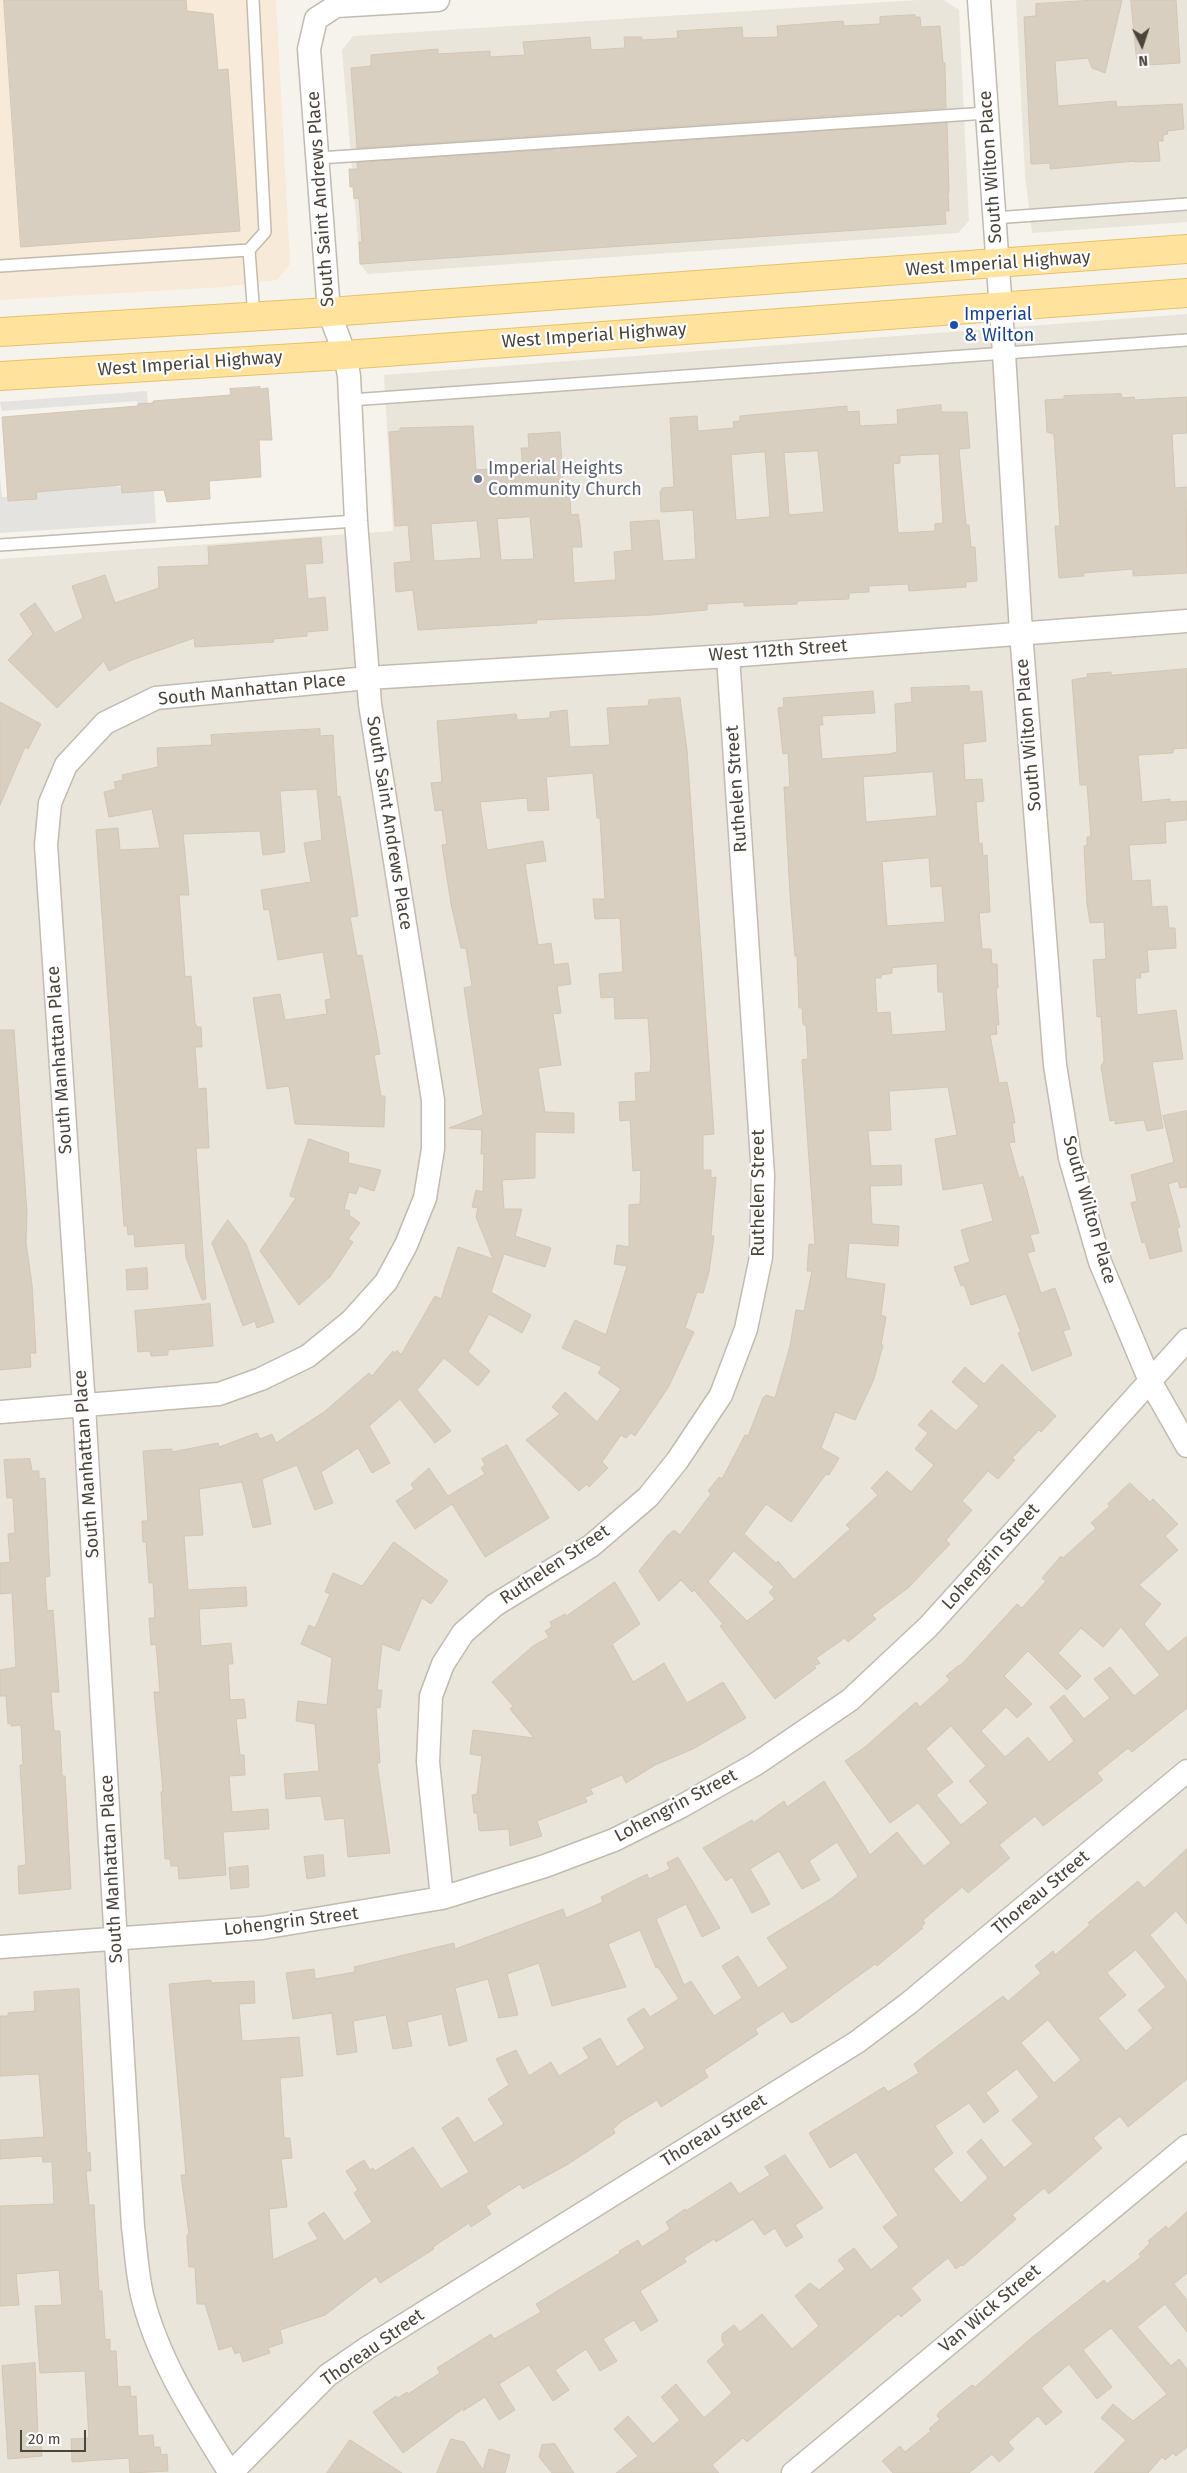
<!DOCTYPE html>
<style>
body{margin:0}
#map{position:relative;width:1187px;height:2473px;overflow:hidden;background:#f6f3ec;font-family:"Fira Sans",sans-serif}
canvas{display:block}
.north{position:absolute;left:1117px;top:20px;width:50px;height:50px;-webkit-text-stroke:4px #fff;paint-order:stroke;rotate:176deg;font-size:14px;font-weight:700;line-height:20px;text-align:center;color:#4b4439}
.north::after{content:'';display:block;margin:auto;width:18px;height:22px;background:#4b4439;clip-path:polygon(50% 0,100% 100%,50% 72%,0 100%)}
.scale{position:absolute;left:20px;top:2430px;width:66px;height:22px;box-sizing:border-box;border:2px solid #4b4439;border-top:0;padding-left:6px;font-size:15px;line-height:18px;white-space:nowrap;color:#4b4439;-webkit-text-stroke:4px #fff;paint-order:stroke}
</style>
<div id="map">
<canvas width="1187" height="2473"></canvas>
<div class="north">N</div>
<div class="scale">20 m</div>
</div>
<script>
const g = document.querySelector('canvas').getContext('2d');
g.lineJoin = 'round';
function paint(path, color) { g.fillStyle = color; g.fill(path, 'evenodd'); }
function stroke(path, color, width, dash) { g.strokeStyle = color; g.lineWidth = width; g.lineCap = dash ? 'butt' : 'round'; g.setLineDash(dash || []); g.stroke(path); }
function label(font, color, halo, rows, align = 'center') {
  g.font = font + ' "Fira Sans",sans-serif'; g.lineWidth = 4.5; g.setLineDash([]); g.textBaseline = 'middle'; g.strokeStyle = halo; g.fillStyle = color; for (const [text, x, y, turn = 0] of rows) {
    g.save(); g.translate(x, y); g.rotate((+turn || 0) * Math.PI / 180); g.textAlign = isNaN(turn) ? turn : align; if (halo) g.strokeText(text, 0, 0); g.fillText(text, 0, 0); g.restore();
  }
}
const residential = new Path2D(`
 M918 0H944L959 10 969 221 958 233 368 274 360 264 342 50 353 36Z
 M1016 0H1187V222L1032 233 1025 176Z
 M1187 314V2473H0V559L393 531 384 375Z`);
const commercial = new Path2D(`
 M0 0H276L290 264 277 280 224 287 0 300Z`);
const parking = new Path2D(`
 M147 391 156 523 0 533V476L2 497 30 495 114 451 117 487 143 485 137 401 2 411 0 402Z`);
const building = new Path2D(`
 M4 0H186L187 11 213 14 218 70 228 69 240 231 21 247Z
 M1095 0H1122L1105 73 1092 68 1088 58 1055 61 1058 106 1116 101 1117 107 1182 104 1184 129 1167 131 1168 134 1163 135V141H1158L1160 161 1135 162V161L1050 169V163L1031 164 1024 17 1036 16V4Z
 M1131 0H1176L1180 63 1148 65V58L1137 59Z
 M915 15V17H920L921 27 940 26 943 63H945L946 108 357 148 351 68 371 66V55L438 49V54L490 51V57L525 55 523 42 590 37 591 50 625 48 624 37H642V40L678 38 677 31 742 27 743 38 778 37 777 26 843 21 844 26 880 24V17Z
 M947 123 949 193H948L949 211H945L946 224 360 264 359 242H362L359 198 354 199 353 187H350L349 169H358L357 163Z
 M260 387V389L268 388 272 440H259L261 477 209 481 210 499 167 502 164 490 122 493 121 485 36 492 37 499 8 501 2 417 138 406V404L153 403V401L231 395 230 389Z
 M1121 394 1122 398 1134 397 1135 400 1187 397V433L1172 434 1175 488 1186 487 1187 573 1133 576V569L1083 573 1084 576 1059 578 1055 526H1060L1054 434 1047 432 1045 400 1064 399V396Z
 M941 405V412H967L970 448 959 449 966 525H969L971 547H975L977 581 966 582V587L909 591 908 584 869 586V592L849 593V599L797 601V604L744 606V602L707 604V610L652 615 536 620 537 623 418 630 413 590 396 592 394 563 411 561 408 525 395 526 389 432 400 431V428L473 426 476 470 523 466 521 448H529L528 434 560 432 563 483 569 482 571 515 578 514 580 525 582 547H572L574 583 616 580 614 552 632 550 630 522 659 520 663 561 696 559 693 510 661 512 660 491 662 490V488L674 487 670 418 697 416 698 431 734 428 733 422 740 421V416L847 406V412L859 411 860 426 898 424 897 410ZM818 451 824 512 789 515 784 453ZM765 452 770 517 736 520 731 455ZM939 454 943 523 935 524V531L898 533 893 464 900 463V456ZM530 517 534 559 501 560 497 519ZM477 521 481 558 434 561 431 524Z
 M321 538 323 563 305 564 308 599 325 597 328 630 307 632V636L273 639 274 642 195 647 194 638 132 660 109 671 104 661 57 708 8 660 33 634 20 614 35 603 55 633 83 618 72 586 105 575 115 603 159 588 158 567 209 565 208 547Z
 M1187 669V748L1173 749V753L1138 755 1142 802 1170 799V802L1187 801V820L1165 822 1166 843 1129 845 1132 881 1150 880 1152 907 1167 906 1169 928H1175L1176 948 1147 950 1149 972 1140 973 1141 978H1135L1137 1015 1176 1010 1183 1059 1152 1062 1163 1128 1147 1131 1144 1120 1115 1124V1120L1110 1121 1106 1098 1101 1066 1104 1061 1101 1016 1097 1017 1093 960 1106 959 1104 922 1090 923 1087 904 1084 846 1087 845V837H1091L1087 785H1080L1072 680 1088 677 1087 674 1111 672V675Z
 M969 686 970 692 982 691 986 741 963 744 965 780 982 779 984 801 976 802 979 844 982 843 983 856 987 855 990 912 979 913 982 949H991L992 964H997L998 988H996L999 1025H996L997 1034 990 1035 999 1083 1007 1082 1015 1123H1012L1015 1142 1009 1143 1019 1178 1023 1176 1039 1233 1030 1235 1035 1251 1027 1253 1041 1293 1055 1288 1070 1329 1063 1331 1072 1355 1032 1371 1018 1333 1021 1332 1006 1294 971 1305 964 1285 961 1286 954 1267 970 1262 961 1230 993 1221 983 1183 943 1190 935 1139 957 1135 948 1087 889 1091 891 1130 868 1131 871 1166 901 1165 902 1185 870 1186 872 1224 899 1226 898 1246 849 1243 846 1278 885 1284 881 1315 886 1317 881 1345H883L874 1379 855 1420 835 1412 821 1448 839 1458 829 1475 826 1474 791 1522 766 1504 744 1534 776 1563 778 1561 794 1580 850 1529 846 1525 878 1495 871 1488 887 1471 911 1492 934 1465 915 1449 928 1433 918 1425 931 1410 956 1431 979 1406 952 1382 965 1367 984 1384 1002 1364 1056 1416 1041 1432 1039 1430 1012 1458 1015 1460 998 1479 988 1471 962 1501 972 1510 946 1540 950 1544 908 1588 872 1615 876 1619 848 1642 845 1638 816 1658 820 1663 814 1666 816 1668 775 1699 720 1626 723 1624 694 1590 692 1592 681 1580 659 1601 639 1571 667 1536 674 1530 680 1535 711 1494 708 1491 719 1477 722 1479 745 1435 748 1436 763 1398 766 1395 775 1398 790 1346 796 1310 804 1311 812 1271H807L809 1244 815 1245 802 1060 808 1059 806 1026 803 1024 802 1008H799L797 956H795L790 894 784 787H790L788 753 783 754 778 708 784 707 783 698 873 691 875 713 822 716 823 725H819L822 759 889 754 897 752 895 704 912 702 911 688ZM933 772 937 816 866 822 863 777ZM929 858 931 887 942 886 945 922 887 926 882 862ZM937 964 938 992H943L946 1031 892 1035 890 1012 877 1013 875 978H881V975L892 973V968ZM734 1551 774 1587 769 1592 775 1599 747 1621 708 1582Z
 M680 698 687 750 714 1134 703 1135V1170H711V1178L716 1177 711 1236H714L709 1272 703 1293 697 1292 685 1328 694 1332 669 1386 653 1410 635 1436 631 1433 626 1438 621 1435 602 1462 608 1468 589 1487 587 1484 579 1491 526 1440 560 1414 552 1407 565 1392 597 1422 621 1389 598 1373 602 1367 562 1348 575 1320 606 1335 627 1266 614 1264 617 1245 629 1247V1205L640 1204 641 1170 633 1171 630 1120 620 1121 619 1102 636 1101 635 1073 650 1072 651 1062 648 1018 615 1019 614 997 601 998 599 974 623 972 620 918 595 919 593 899H605L600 818H597L593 773 546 777 549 810 528 811 527 798 480 802 487 850 543 841 546 861 525 864 538 945 551 943 554 965 568 963 571 984 557 986 561 1013 553 1014 561 1065 538 1068 545 1112 574 1113V1133L535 1132V1178L502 1180 504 1209H522L515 1236 551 1248 545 1267 504 1254 491 1292 531 1315 522 1333 489 1314 468 1352 490 1371 478 1386 444 1358 417 1390 451 1431 435 1443 400 1399 369 1426 390 1463 372 1473 358 1448 321 1472 333 1503 315 1510 297 1465 262 1479 271 1524 253 1528 242 1482 199 1489 203 1535 184 1536 188 1590 246 1587 247 1606 199 1609 201 1646 231 1643 233 1664H228L230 1700 244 1699 246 1718 236 1719 240 1755H244L245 1775 229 1776 232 1812 268 1809 269 1829 223 1832 226 1875 179 1879 178 1866H171L170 1859H165L161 1792 163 1791 154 1692H160L157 1655 156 1644 151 1645 149 1618H155L153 1583H149L146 1542H143L142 1521H148L143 1451 172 1449V1452L218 1443 219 1447 257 1433 260 1439 272 1434 276 1443 324 1412 369 1373 372 1376 393 1351 395 1353 397 1350 401 1355 435 1296 441 1299 458 1247 493 1259 476 1217 478 1208 472 1207 476 1190 483 1192 484 1154H481L482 1130 449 1128 483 1115 464 988 472 986 466 948H461L451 904 442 845 447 844 442 810 435 811 431 783 442 782 437 721 516 714 517 720 550 718V712L567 710 570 747 610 745 607 708 648 706 649 700Z
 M0 702 41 724 28 749 25 747 0 805Z
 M320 729V736L333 735 337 797 340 796 358 916 350 917 357 956 362 955 377 1036 380 1054 374 1055 381 1096H385L384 1127 295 1124 289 1086 267 1089 253 998 280 994 285 1020 327 1014 325 1000 331 999 323 952 278 960 269 909 264 910 261 890 311 882 304 843 322 840 317 789 280 791 285 852 263 855 260 831 183 834 189 895H179L185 977 191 976 195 1023 197 1027H201L202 1047H195L198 1089 206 1088 209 1148H196L206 1299 202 1300 186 1257 185 1243 135 1247 134 1234 128 1235 127 1226H124L96 830 118 828 120 850 160 848 152 809 109 817 104 792 116 789 114 782 123 780 122 775 158 767 157 748 212 745 211 735Z
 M0 1030H14L27 1213 26 1243 32 1284 36 1353H30L31 1367 0 1370Z
 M1187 1111V1187L1180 1188 1178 1181 1168 1184 1180 1227 1177 1228 1182 1251 1150 1259 1145 1242 1142 1243 1131 1203 1137 1201 1131 1175 1174 1162 1163 1116Z
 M309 1139 349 1153 348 1163 381 1170 374 1191 359 1186 356 1194 349 1192 344 1209 350 1211 349 1215 360 1223 348 1239 353 1242 330 1277 299 1305 260 1251 296 1198 290 1196Z
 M228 1220 246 1244 274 1322 257 1328 255 1321 243 1326 212 1243Z
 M147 1268 148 1289 127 1290 126 1270Z
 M210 1304 213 1346 168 1350V1355L151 1356 150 1351 138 1352 135 1311Z
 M507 1445 549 1518 485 1557 452 1504 415 1529 396 1501 414 1489 411 1484 429 1468 448 1496 485 1474 481 1468 485 1465 482 1459Z
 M30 1459 32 1471H39V1479L45 1478 50 1576 45 1577 47 1611 53 1610 59 1692H51L54 1731H60L62 1776H65L71 1889 19 1894 18 1866 26 1865 20 1765H23L21 1725 11 1726V1723L8 1724 6 1696H0V1670L16 1667 12 1593 0 1594V1563L10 1562 8 1534 15 1533 13 1498H7L4 1460Z
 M1130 1483 1150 1502 1153 1499 1178 1524 1165 1536 1178 1550 1139 1585 1161 1604 1144 1624 1168 1652 1187 1636V1708L1132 1752 1128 1748 1097 1773 1103 1780 1043 1826 1035 1816 999 1845 1010 1858 968 1893 962 1887 923 1920 925 1923 921 1927 923 1928 877 1966 875 1964 798 2020 791 2023 783 2011 755 2029 758 2034 704 2070 708 2077 661 2107 657 2100 622 2121 613 2129 615 2133 570 2163 523 2189 520 2184 486 2206 491 2214 471 2227 469 2223 433 2247 434 2249 380 2283 376 2276 325 2315 280 2330 283 2343 268 2348 270 2353 243 2362 240 2352 235 2354 232 2346 219 2350 205 2304H197L195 2267H189L187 2241V2235L189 2234 181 2175H186L169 1984 211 1980V1983L254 1981 255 2003 239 2004 242 2041 299 2037 303 2076 280 2078 284 2138H290L292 2158 281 2159 287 2207 269 2209 273 2260 318 2239 308 2223 324 2212 344 2241 372 2222 354 2193 358 2190 346 2171 364 2160 370 2170 373 2168 375 2171 413 2147 441 2189 469 2172 442 2128 458 2117 474 2143 504 2124 488 2099 509 2085 496 2059 516 2050 529 2076 551 2062 559 2076 589 2058 583 2048 600 2038 617 2067 645 2048 627 2019 644 2008 650 2017 679 1999 658 1967 656 1968 640 1930 608 1944 626 1987 552 2006 539 1963 507 1974 518 2015 499 2018 488 1979 455 1988 467 2041 449 2046 442 2014 407 2022 412 2046 393 2049 386 2015 353 2021 357 2052 337 2055 332 2013 293 2019 286 1973 314 1969 315 1979 355 1972 354 1967 454 1943 455 1949 563 1909 566 1918 603 1902 601 1897 647 1874 649 1879 670 1869 667 1863 678 1857 720 1928 702 1937 686 1904 656 1919 684 1985 691 1981 714 2016 742 1998 722 1966 738 1956 758 1988 788 1968 767 1938 832 1898 858 1876 837 1842 809 1861 820 1880 802 1889 779 1851 750 1869 770 1904 752 1913 732 1877 726 1881 703 1848 752 1820 753 1823 784 1801 787 1807 824 1781 870 1855 897 1832 924 1866 951 1843 918 1803 890 1823 845 1761 865 1747 916 1702 920 1707 950 1680 946 1676 959 1665 960 1666 1017 1604 1022 1608 1046 1581 1042 1578 1061 1556 1063 1558 1096 1528 1091 1523 1110 1506 1108 1504ZM1121 1627 1160 1675 1134 1696 1110 1667 1094 1679 1110 1698 1084 1719 1064 1695 1050 1707 1074 1741 1049 1762 1028 1737 1005 1757 981 1731 1006 1707 1017 1718 1032 1704 1004 1676 1028 1651 1067 1690 1081 1676 1058 1653 1081 1628 1103 1647ZM951 1726 986 1766 969 1781 988 1803 961 1825 936 1795 953 1782 926 1749Z
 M394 1542 448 1581 431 1604 422 1598 399 1651 382 1644 377 1690H382L380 1708 376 1707 380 1763H377L390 1853 348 1857 344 1818 325 1820 321 1796 286 1799 284 1774 319 1771 315 1724 296 1721 298 1701 327 1705 332 1658 301 1644 309 1625 315 1628 330 1594 325 1592 333 1573 362 1586Z
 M615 1582 640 1624 612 1644 633 1682 664 1663 687 1703 723 1682 746 1718 693 1749 655 1765 626 1783 622 1775 590 1789 593 1794 585 1797 587 1802 537 1821 542 1836 510 1846 509 1829 481 1831 479 1830 477 1813H474L472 1795 477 1794 482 1756 470 1754 473 1730 534 1738 510 1709 513 1706 492 1682 533 1646 549 1637 545 1631 552 1627 550 1622 565 1614 566 1616Z
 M1187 1849V1924L1176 1911 1150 1935 1187 1982V2079L1128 2127 1120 2116 1093 2138 1102 2148 1049 2194 1044 2188 1012 2215 1016 2219 963 2266 961 2265 956 2269 948 2258 911 2288 921 2300 901 2317 898 2314 747 2442 743 2438 712 2465 719 2473H616L638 2456 614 2429 628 2416 653 2444 680 2420 661 2397 676 2384 704 2418 732 2393 707 2361 725 2345 722 2341V2334L734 2325 740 2332 762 2314 792 2349 819 2326 795 2296 810 2283 819 2290 845 2269 838 2260 854 2248 871 2270 899 2247 883 2227 898 2215 856 2152 830 2168 809 2133 884 2087 888 2092 919 2073 914 2064 1003 1996 1008 2001 1041 1973 1035 1966 1053 1951 1055 1955 1090 1925 1088 1923 1138 1881 1144 1888ZM1136 1950 1166 1987 1138 2010 1153 2028 1126 2051 1098 2018 1126 1995 1107 1973ZM1048 2020 1081 2060 1054 2083 1021 2043ZM1017 2069 1039 2097 1012 2120 1033 2144 1004 2168 981 2139 967 2152 988 2178 961 2203 933 2169 953 2153 935 2126 969 2103 984 2123 999 2111 986 2093Z
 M323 1855 325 1876 307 1879 304 1857Z
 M248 1866 249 1887 231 1889 229 1868Z
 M79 1989 87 2153 90 2152 91 2171H86L89 2205H94L99 2291H102L105 2340 110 2339V2351H116L118 2387 130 2386 131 2397 136 2396 138 2436 153 2435 154 2447H160L161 2455 167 2454 168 2471 130 2473 129 2458 72 2462 71 2439 89 2438 85 2371 40 2373 35 2306 62 2305 59 2270 16 2274 19 2305 0 2306V2206L54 2204 52 2162H43L42 2156 0 2159V2140L44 2137 39 2074 0 2076V2016H8V2013L35 2011 34 1992Z
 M785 2155 823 2208 795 2225 803 2237 786 2247 775 2228 764 2235 753 2219 716 2242 714 2239 684 2258 686 2262 640 2291 658 2321 641 2331 634 2320 603 2339 617 2361 600 2371 586 2349 555 2370 569 2390 553 2401 529 2365 499 2384 515 2410 499 2420 485 2397 463 2411 465 2407 403 2453 373 2412 396 2396 398 2398 407 2392 408 2394 440 2373 437 2368 491 2334 494 2339 541 2312 536 2304 620 2253 619 2251 638 2240 642 2247 670 2229 666 2222 685 2209 686 2211 731 2182 739 2194 770 2175 765 2167Z
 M1187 2212V2273L1174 2284 1187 2300V2332L1165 2304 1137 2327 1171 2366 1179 2359 1187 2369V2447L1176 2456 1173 2453 1165 2460 1162 2457 1148 2473H1094L1126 2440 1101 2418 1113 2404 1133 2421 1167 2394 1111 2328 1083 2350 1112 2387 1097 2399 1069 2364 1041 2388 1062 2412 1046 2425 1038 2416 1008 2442 1014 2449 999 2462 992 2454 969 2473H893L882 2461 900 2446 905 2452 931 2431 929 2429 940 2419 937 2416 939 2412 972 2385 975 2387 1030 2339 1104 2280 1107 2284 1141 2257 1139 2254 1150 2243 1148 2241 1166 2226 1168 2229Z
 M35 2363 38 2436H40L42 2456 8 2459 2 2366Z
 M451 2439 464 2442 483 2470 489 2449 510 2455 505 2473H437Z
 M350 2440 402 2473H327Z
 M555 2444 574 2473H552L539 2457 542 2445Z`);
const lane = new Path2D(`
 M319 158 987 113
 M994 218 1187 204
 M249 250 265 232 253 0
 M0 266 249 250 254 317
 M351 400 1187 340
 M0 545 356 521`);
const street = new Path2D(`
 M979 0 1004 353 1021 632 1055 1065 1070 1158 1100 1262 1150 1381 1187 1446
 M0 1412 219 1394 261 1379 308 1356 351 1321 386 1282 406 1245 425 1198 433 1149V1100L370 704 356 521 349 376 345 355 329 312 309 49 316 19 336 6 438 0
 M442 1898 428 1762 431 1696 443 1664 463 1633 495 1605 591 1546 648 1497 677 1461 721 1395 746 1329 761 1257 763 1175 728 656
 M0 1947 262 1928 442 1898 545 1866 614 1840 682 1806 756 1764 850 1700 929 1626 1187 1340
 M230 2473C196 2418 159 2362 143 2299 137 2276 136 2250 133 2227L84 1406 46 845 50 803 66 765 105 723 156 698 368 678 728 656 1187 621
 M231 2473 328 2375 367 2348 857 2042 909 2003 1187 1771
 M793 2473 1187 2146`);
const primary = new Path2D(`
 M0 332 329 312 1187 249
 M0 376 345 355 1187 293`);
const markers = [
 [954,325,5,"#1a4fb4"],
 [478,479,5,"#6b7280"]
];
const streetNames = [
 ["South Wilton Place",991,167,-94],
 ["South Saint Andrews Place",321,199,-94],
 ["West Imperial Highway",998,264,-4],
 ["West Imperial Highway",594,336,-4],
 ["West Imperial Highway",190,364,-4],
 ["West 112th Street",778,651,-4],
 ["South Manhattan Place",252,690,-6],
 ["South Wilton Place",1029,735,-95],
 ["Ruthelen Street",737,789,-94],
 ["South Saint Andrews Place",389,823,81],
 ["South Manhattan Place",60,1060,-94],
 ["Ruthelen Street",759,1193,-90],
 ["South Wilton Place",1089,1210,74],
 ["South Manhattan Place",87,1464,-94],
 ["Lohengrin Street",991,1557,-48],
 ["Ruthelen Street",555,1565,-34],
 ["Lohengrin Street",676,1806,-28],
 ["South Manhattan Place",112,1869,-93],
 ["Thoreau Street",1041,1893,-40],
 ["Lohengrin Street",291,1922,-7],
 ["Thoreau Street",714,2131,-32],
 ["Van Wick Street",990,2309,-40],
 ["Thoreau Street",373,2348,-35]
];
const transitNames = [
 ["Imperial",964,315],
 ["& Wilton",964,336]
];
const worshipNames = [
 ["Imperial Heights",488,469],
 ["Community Church",488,490]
];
paint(residential, '#eae5da');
paint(commercial, '#f7ead8');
paint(parking, '#e5e3e0');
paint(building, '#d8cfc1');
stroke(building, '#d3c7b4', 1);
stroke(lane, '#c2bbae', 14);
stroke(street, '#c2bbae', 25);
stroke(primary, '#e6c16a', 30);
stroke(lane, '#fff', 11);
stroke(street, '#fff', 22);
stroke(primary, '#ffe39c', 28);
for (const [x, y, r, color] of markers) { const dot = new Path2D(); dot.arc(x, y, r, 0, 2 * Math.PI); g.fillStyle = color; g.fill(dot); stroke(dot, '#fff', 2); }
label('18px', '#4b4439', '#fff', streetNames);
label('18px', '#164399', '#fff', transitNames, 'left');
label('18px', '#5b616d', '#fff', worshipNames, 'left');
</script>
